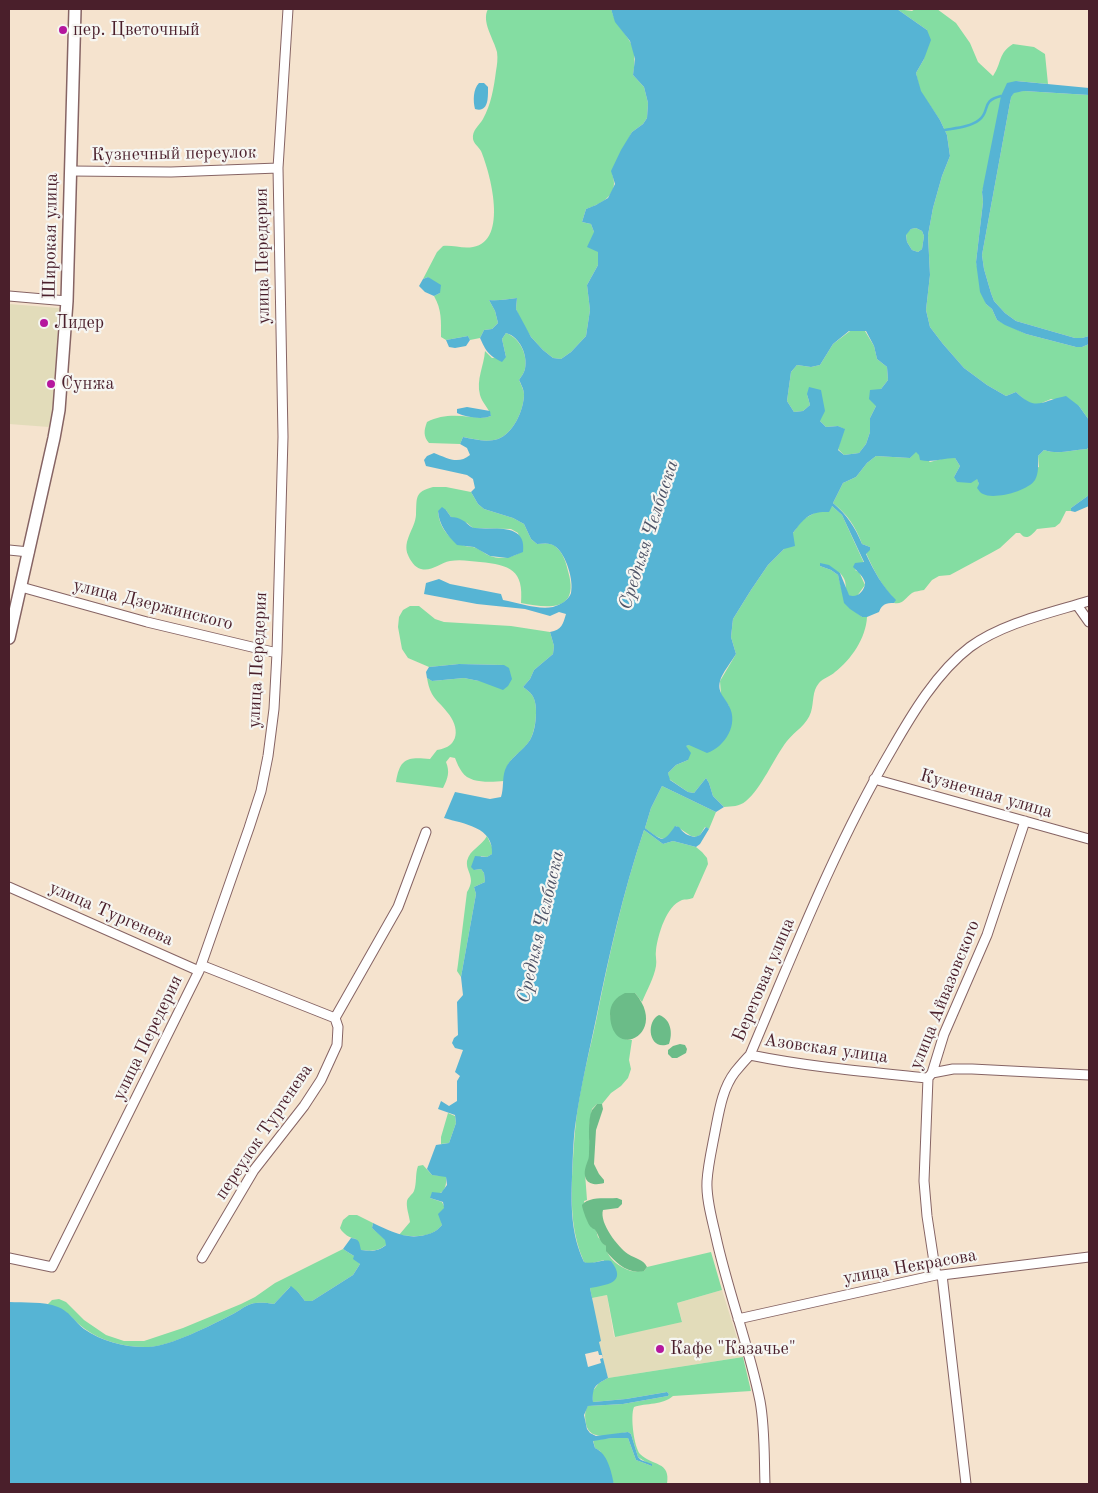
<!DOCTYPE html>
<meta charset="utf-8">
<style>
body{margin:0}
#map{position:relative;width:1098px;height:1493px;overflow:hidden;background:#f5e3ce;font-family:"Old Standard TT",serif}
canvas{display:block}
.frame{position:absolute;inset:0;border:10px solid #4a1f2b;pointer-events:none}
</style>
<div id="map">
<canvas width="1098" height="1493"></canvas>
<div class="frame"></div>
</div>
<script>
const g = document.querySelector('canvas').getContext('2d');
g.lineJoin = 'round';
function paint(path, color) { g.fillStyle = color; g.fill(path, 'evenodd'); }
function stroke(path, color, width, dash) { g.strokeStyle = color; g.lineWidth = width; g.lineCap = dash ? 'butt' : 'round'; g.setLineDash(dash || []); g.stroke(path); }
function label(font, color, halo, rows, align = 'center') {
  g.font = font + ' "Old Standard TT",serif'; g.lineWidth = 4.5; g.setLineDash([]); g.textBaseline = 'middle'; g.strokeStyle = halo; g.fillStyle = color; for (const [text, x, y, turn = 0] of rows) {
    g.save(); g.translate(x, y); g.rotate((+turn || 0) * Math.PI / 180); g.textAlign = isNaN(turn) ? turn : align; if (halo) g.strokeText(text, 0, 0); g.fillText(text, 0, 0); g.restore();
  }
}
const built = new Path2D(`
 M9 304 59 308 53 403 49 427 9 424Z
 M722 1290 743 1357 608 1378 599 1342 592 1298 607 1295 614 1337 682 1321 677 1303Z`);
const green = new Path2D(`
 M488 9H611C616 25 621 27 629 40 636 50 635 64 633 75L644 87 648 103 647 118 643 124 632 132 612 171C612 175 614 179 614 183 614 198 598 205 586 209L582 222 591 224 594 232 598 252V265L587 285 590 310 586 336 571 352 561 359 553 358 543 350 531 337 522 323 516 309 517 298C507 299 499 301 489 300L495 311 498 323 492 329 484 330 480 338 470 340 468 336 446 340 441 337C441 321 442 310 434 296L440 293 428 277 423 279 437 252 443 246C453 245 463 249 473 247 509 241 490 172 481 151 478 146 474 144 473 139 472 130 479 126 483 119 491 105 494 87 496 71 497 65 498 59 497 52 494 39 481 22 488 9Z
 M897 9 912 11 915 9H937L956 23 970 43 978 62 993 76C1002 63 998 53 1013 44L1034 47 1045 54 1048 84 1016 81 982 192 983 202 976 262 986 304 992 309 997 320 1026 334 1076 347H1082L1089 344V420L1079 406 1051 399 1037 405 1027 402 1016 392 1006 396 987 385 964 368 943 344 930 327 926 310 930 275 928 235 933 208 942 176 950 156 947 135 940 120 920 91 916 73 924 59 927 30Z
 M1024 91 1089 95V336L1082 338H1075L1016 321 1005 313 994 301 991 293 984 269 982 255 1011 97 1014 92Z
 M916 228 922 231 924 236 922 249 918 252 912 250 907 242 906 234 911 229Z
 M850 331H865L874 346 877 359 887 367 888 380 881 389 876 406 870 418V432L866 444 859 453 844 455 838 449 844 429 838 426 826 427 820 421 807 394 810 405 803 411 794 412 787 401 791 372 797 365 811 367 820 365 833 344Z
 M506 333C520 338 528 355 525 369 524 373 521 377 519 380 521 385 524 390 524 394 524 410 513 434 498 439 486 443 475 439 463 437L460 444 429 443C423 436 424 430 427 422 441 415 455 415 470 417 477 417 484 419 491 416 489 408 482 403 480 395 476 379 484 366 485 351L492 358 506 357 502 339Z
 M1089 447V495L1071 508V511H1066L1060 523 1055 527 1037 529C1031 536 1026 541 1020 533H1016L1000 548 991 553 950 575 939 576 932 580 924 590C920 591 915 591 912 593 905 598 903 605 894 603L895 600C882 586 874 571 866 553L870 547 862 544C856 527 847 514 833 503L843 483 856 477 867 463 876 456 910 458 916 451 930 462 945 458H955L960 466 954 477 977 478 979 484 1039 467 1038 456 1044 450C1058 455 1072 450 1087 449Z
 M433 487H446L471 492 478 504 484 509 513 518 524 524 531 539 537 544C543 544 551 542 556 547 563 553 566 562 568 571 580 611 550 609 521 603 524 570 510 565 480 562 470 561 460 559 450 561 440 563 431 572 421 569 415 568 410 560 408 555 402 541 415 529 416 515 417 498 414 492 433 487ZM446 510 451 517 467 523 473 528 511 529 518 533 523 551C513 557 502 560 490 556 485 554 481 550 476 548 472 546 468 547 465 546 449 540 439 527 438 511Z
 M832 506 842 515 864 563 855 570 859 572 865 585 857 596C844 598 847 590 845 581 844 578 842 575 840 573L820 564V566L831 570 838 575 845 603 862 617H867C866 638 851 660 835 672 831 676 823 678 819 683 812 691 814 702 811 712 807 725 795 731 787 741 774 758 761 789 746 801 739 807 732 806 724 807L713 796 709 783 706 778 694 793 688 792 669 779 668 773 676 765 688 760 685 746 689 745 729 706 721 695 720 681 736 654 731 637 733 619 751 590 768 565 784 549 793 533 802 520 818 511Z
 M410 606H419L435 619 444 622 511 626 550 632 554 646 553 654 534 670 530 679 523 687C526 689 530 692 532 695 539 704 536 730 530 740 518 758 506 756 504 781 491 782 470 784 462 772 459 768 457 763 455 758L450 757 446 762C450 772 448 778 443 788L396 782C400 758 407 757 430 759L437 750C460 747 460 727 447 712 442 705 436 701 432 694 429 689 428 683 427 678L432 681 464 678 479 681 504 665 459 664 429 667 408 658 402 649 398 627 399 617 403 610Z
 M662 786 716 812 709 829 705 827 700 835 696 837 691 836 676 826C673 829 671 835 668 837 661 843 650 831 645 828L651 808Z
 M644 830 663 844 673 841 696 847 702 852 707 858 708 864 693 898C688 900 685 899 682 900 666 906 658 935 656 950 655 955 657 961 656 966 654 978 647 990 642 1002L635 993 610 1015C614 1030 615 1039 632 1040L629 1060 631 1069 628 1078 621 1086 611 1093 602 1104H597L592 1109 589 1127 591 1135 589 1141 590 1147 589 1159 585 1173 587 1200 584 1201 587 1220 596 1230 598 1237 606 1246C606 1258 621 1268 631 1271 635 1272 640 1271 644 1271L647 1267 711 1252 722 1290 677 1303 682 1322 615 1337 607 1295 592 1298 590 1288 604 1260 589 1264 584 1262C572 1235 571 1207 572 1177 573 1158 574 1140 576 1121 580 1087 589 1054 596 1021 609 956 623 892 644 830Z
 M487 836 492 847V854L487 857 481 856 474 870 481 869 484 873 485 882 474 887 476 894 461 977 457 971 458 964 467 892C469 889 471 884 471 881 471 873 466 869 467 861 470 849 481 847 487 836Z
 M448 1113 455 1116 456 1123 449 1143 441 1144V1137Z
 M423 1165 432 1175 446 1176C447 1190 443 1193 430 1198L442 1202 445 1208 441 1218 442 1225C432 1238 414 1237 399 1235L410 1222C409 1215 406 1207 407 1201 408 1197 412 1195 414 1191 417 1183 415 1174 418 1166Z
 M349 1215H357L373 1223 372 1228 386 1240 387 1244C378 1252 371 1251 360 1250L356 1239C350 1238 343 1234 340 1228L343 1220Z
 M343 1249 354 1256 360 1264 353 1275 312 1301H305L298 1292 290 1287 274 1304C266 1303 259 1302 251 1304 244 1306 238 1312 231 1315 212 1325 170 1346 150 1347 127 1348 103 1342 85 1329 69 1317 69 1309 47 1305L52 1300 59 1299 66 1302 84 1320 106 1335 124 1341H144L183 1328 241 1304 255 1297 275 1283Z
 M743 1357 751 1391 673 1396C663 1405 646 1403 634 1407 630 1416 634 1447 640 1454 652 1466 671 1461 667 1484H614L600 1451 595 1448 593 1440 612 1438H628L636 1460 652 1466 638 1457 631 1434 628 1432C614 1434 590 1443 586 1424 585 1417 584 1412 588 1406L623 1404 668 1396 669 1394 667 1392 626 1399 593 1402 592 1392 599 1383 608 1378Z`);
const forest = new Path2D(`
 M625 993H635C670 1034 611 1063 610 1014 610 1004 616 997 625 993Z
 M659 1015C671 1019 673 1033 669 1044 649 1052 645 1022 659 1015Z
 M680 1044 685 1045 687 1049 686 1053 677 1058H672L668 1054V1050L673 1046Z
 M597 1104H602L603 1109 596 1130 594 1164 599 1174 604 1180V1183C598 1185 589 1185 586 1179 583 1172 586 1166 588 1160 589 1158 589 1154 589 1152 590 1140 587 1121 592 1110 593 1109 597 1104 597 1104Z
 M617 1198 622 1200V1204L618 1208 603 1210C599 1223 618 1247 628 1254 636 1259 643 1259 647 1267L644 1271C628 1275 615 1262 606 1251V1246C600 1242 600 1239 597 1233 594 1227 595 1231 591 1227 588 1225 582 1208 582 1205 589 1196 606 1199 617 1198Z`);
const water = new Path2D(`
 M611 9H897L927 30 931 40 924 59 916 73 921 91 940 120 947 135 950 156 942 176 933 208 928 235 930 275 926 310 930 327 943 344 964 368 987 385 1006 396 1016 392C1037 412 1040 401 1066 396L1079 406 1089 420V447L1087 449C1072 450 1058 455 1044 450L1038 456C1038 464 1039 473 1035 480 1028 491 994 500 983 494 980 493 979 490 977 488L979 484 977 479 971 483 957 482 954 477 960 466 955 458C942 458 933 463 920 460L919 455 916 452 910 458 876 456 867 463 856 477 843 483 833 503C847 515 855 527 862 544L870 547V550L866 554C874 571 882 586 896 600L894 603C886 603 882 604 879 612L867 617H862L850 609 844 603 838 575 831 570 820 566V563L829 565 840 573 849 595C856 599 865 591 865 583 864 577 857 571 853 567L855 563 864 562 842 515 832 506 829 512C810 511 804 518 793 533L795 546 784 549 768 565 751 590 733 619 731 637 736 654C732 661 722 673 720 681 717 693 725 697 729 706 739 724 725 747 707 753L689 745 686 746 691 753 688 760 676 765 668 773 670 780 688 792 694 793 706 778 709 783 713 796 724 807 716 812 662 786 651 808 645 828C661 839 662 846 675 826L679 827C683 833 688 836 695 837L700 835 706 827 709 829 700 844 696 847 673 841 663 844 644 830C623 892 609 955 596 1019 589 1052 581 1086 576 1120 573 1138 573 1158 572 1177 571 1207 571 1234 584 1262 593 1265 601 1259 611 1261 628 1283 606 1285 590 1288L601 1341 599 1342 608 1378C595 1385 592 1387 593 1402L626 1399 667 1392 669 1394 668 1396 623 1404 588 1406 584 1415 587 1429 590 1433 596 1436 628 1432 631 1434 638 1457 641 1460 652 1464V1466L636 1460 628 1438H612L593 1441 595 1448C608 1454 611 1471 614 1484H9V1302C24 1303 43 1301 58 1307 69 1311 75 1322 84 1329 103 1342 127 1348 149 1347 170 1346 212 1325 231 1315 238 1312 244 1306 251 1304 259 1302 266 1303 274 1304L291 1286 298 1292 305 1301H312L353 1275 360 1264 353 1259 354 1256 343 1249 351 1238C360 1239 359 1242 361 1250 371 1251 378 1252 386 1245L385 1240 372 1228 373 1223C390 1231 406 1240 425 1235 433 1233 437 1231 442 1225L438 1214 444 1208 443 1202 430 1198 432 1192 441 1193 447 1185 446 1177 432 1175 427 1169 436 1145 449 1143 456 1123 455 1115 438 1109 441 1101 449 1106 457 1101V1081L460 1076 455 1072 463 1050 455 1048 452 1043 454 1038 458 1035 457 1002 463 995 461 977 476 894 474 887 485 882 484 873 481 869 474 870 471 867 475 856 487 857 492 854C494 827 464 824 444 818L455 792 490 799 501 797C504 788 502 779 505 770 509 758 523 751 530 740 536 731 539 704 532 695 530 692 526 689 523 687L530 679 534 670 553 654 554 646 550 632C562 630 563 624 566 614L559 612 550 616 525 609 477 604 424 594 426 583 439 579 450 584 501 594 503 600C519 603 538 610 553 607 560 605 569 600 571 593 574 580 566 555 556 547 550 542 543 544 537 544L531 539 524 524 513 518 484 509 478 504 471 492 475 488 473 479 467 475 426 466 424 460 427 456 434 453C447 458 458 465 470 455L467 448 460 444 463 437C474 439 486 443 498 439 513 434 524 410 524 394 524 390 521 384 519 380 521 377 524 373 525 369 528 355 520 337 506 333L502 339 506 357 502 362C488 355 486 351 480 338L484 330 492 329 498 323 495 311 489 300C499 301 507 299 517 298L516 309 531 337 543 350 553 358 561 359 571 352 586 336 590 310 587 285 598 265V252L587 247 594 232 591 224 582 222 586 209 596 205 608 198 615 184 611 171 621 150 632 132 643 124 647 118 648 103 644 87 633 75 635 59 630 41 615 22ZM916 228 922 231 924 236 922 249 918 252 912 250 907 242 906 235 911 229ZM849 331H866L874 346 877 359 887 367 888 380 881 389 870 390 869 399 876 406 870 418V432L866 444 859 453 844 455 838 450 845 429 838 426 826 427 820 421 825 411 821 390 809 387 807 394 810 405 803 411 794 412 787 401 791 372 797 365 811 367 820 365 833 344Z
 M1016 81 1089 88V95L1024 91 1014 93 1011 97 982 255 984 269 991 293 994 301 1005 313 1016 321 1075 338H1082L1089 336V344L1082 347H1076L1026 334 1005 325 997 320 992 309 986 304 980 292 976 262 983 202 982 192 1001 96 1007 83Z
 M479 83H484L488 87C488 97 489 113 475 109 473 101 473 89 479 83Z
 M428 277 441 285 440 293 434 296 425 292 419 286 423 279Z
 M468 336 470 340 466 346 455 348 449 347 446 340Z
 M467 407 490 411 491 416C482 420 466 417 457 413V409Z
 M1089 495V506L1075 512 1071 511V508Z
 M442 507 446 510 451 517C455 517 459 518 462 520 467 522 470 528 475 528 494 530 527 522 523 552L508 558 490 556 474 547 457 545C447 535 439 525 438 511Z
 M459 664 504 665 509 668 512 679 508 686 503 690 479 681 464 678 432 681 427 678 426 672 429 667Z`);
const pier = new Path2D(`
 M598 1351 599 1355H602L603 1358 600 1359 601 1363 588 1367 585 1354Z`);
const stream = new Path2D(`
 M945 130C956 128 970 127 979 120 991 111 980 101 1001 96`);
const street = new Path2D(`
 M71 171 171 172 278 168
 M9 296 67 301
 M9 550 29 552
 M21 587 147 622 277 653
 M1077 605 1089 622
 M874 779 1089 839
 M9 887 199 971
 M201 965 335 1018
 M750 1055C809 1067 868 1072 928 1078
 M932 1073 953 1069H972L1089 1075
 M9 1258 52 1267 199 971 249 828 261 791 268 756 274 709 277 653 283 437 278 168 288 9
 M202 1258 254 1170 304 1106 321 1080 337 1045 338 1027 335 1018 398 907 426 832
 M936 1275 927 1216 924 1181 928 1078 932 1073 944 1034 987 935 1025 821
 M942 1275 966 1484
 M738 1319 936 1275H942L1089 1257
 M765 1484C764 1457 765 1428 760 1401 749 1346 728 1292 716 1237 712 1219 706 1199 707 1181 708 1165 712 1148 715 1132 719 1112 722 1089 735 1072 740 1066 745 1060 750 1055 794 951 835 846 892 749 912 714 937 672 970 647 1003 623 1050 613 1089 601`);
const secondary = new Path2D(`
 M9 638 54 438 59 410 67 301 75 9`);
const markers = [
 [63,30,5,"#b5179e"],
 [44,323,5,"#b5179e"],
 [51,384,5,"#b5179e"],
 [660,1349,5,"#b5179e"]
];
const poiNames = [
 ["пер. Цветочный",73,30],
 ["Лидер",54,323],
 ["Сунжа",61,384],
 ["Кафе \"Казачье\"",670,1349]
];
const streetNames = [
 ["Кузнечный переулок",174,154,-1],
 ["Широкая улица",51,236,-89],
 ["улица Передерия",263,256,-91],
 ["улица Дзержинского",153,605,14],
 ["улица Передерия",258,660,-87],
 ["Кузнечная улица",986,794,16],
 ["улица Тургенева",111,914,24],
 ["Береговая улица",764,980,-67],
 ["улица Айвазовского",945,995,-68],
 ["улица Передерия",148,1038,-64],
 ["Азовская улица",826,1049,8],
 ["переулок Тургенева",264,1132,-56],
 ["улица Некрасова",910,1267,-10]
];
const waterNames = [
 ["Средняя Челбаска",649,535,-72],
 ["Средняя Челбаска",541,927,-77]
];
paint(built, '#e2dcba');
paint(green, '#84dda2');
paint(forest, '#6bbc88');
paint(water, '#56b4d4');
paint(pier, '#f5e3ce');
stroke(stream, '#56b4d4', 2.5);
stroke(street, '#866464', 11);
stroke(secondary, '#866464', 14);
stroke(street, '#fff', 9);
stroke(secondary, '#fff', 11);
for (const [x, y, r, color] of markers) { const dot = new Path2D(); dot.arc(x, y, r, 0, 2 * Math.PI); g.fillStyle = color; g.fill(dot); stroke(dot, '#f6f6f2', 2); }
label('18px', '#4a1f2b', '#f6f6f2', poiNames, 'left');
label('18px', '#4a1f2b', '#f6f6f2', streetNames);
label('italic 19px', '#4e5366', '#f6f6f2', waterNames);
</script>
